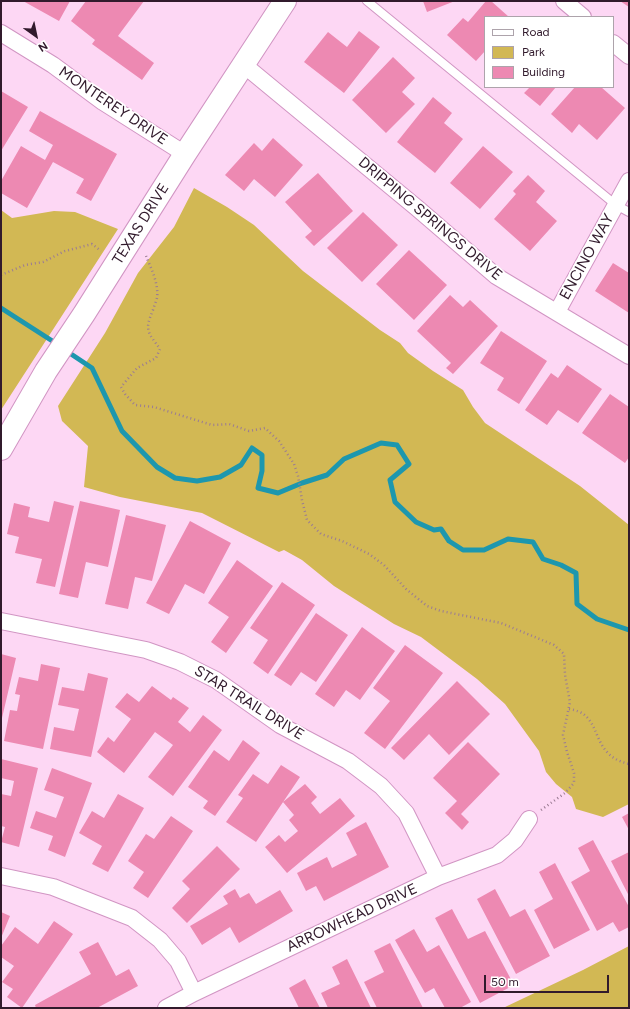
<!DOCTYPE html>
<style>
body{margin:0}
#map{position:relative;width:630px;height:1009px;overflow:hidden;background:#fdd7f4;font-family:Figtree,sans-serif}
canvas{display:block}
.frame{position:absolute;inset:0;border:2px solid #311a2c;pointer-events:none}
.legend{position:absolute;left:484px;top:16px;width:130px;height:72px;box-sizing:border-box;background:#fff;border:1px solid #ada3ab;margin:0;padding:5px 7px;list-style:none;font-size:12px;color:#311a2c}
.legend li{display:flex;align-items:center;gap:8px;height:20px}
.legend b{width:20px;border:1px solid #ada3ab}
.north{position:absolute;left:16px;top:16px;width:40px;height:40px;-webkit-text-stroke:3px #fff;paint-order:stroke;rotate:147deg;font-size:11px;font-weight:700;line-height:16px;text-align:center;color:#311a2c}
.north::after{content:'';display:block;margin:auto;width:14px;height:18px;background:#311a2c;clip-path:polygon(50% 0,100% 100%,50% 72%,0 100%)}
.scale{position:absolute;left:484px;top:975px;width:125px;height:18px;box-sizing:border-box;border:2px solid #311a2c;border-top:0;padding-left:5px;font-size:12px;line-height:14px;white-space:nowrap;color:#311a2c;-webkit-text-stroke:3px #fff;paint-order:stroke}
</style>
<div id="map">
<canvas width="630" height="1009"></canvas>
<div class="frame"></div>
<ul class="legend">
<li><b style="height:5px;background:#fff"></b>Road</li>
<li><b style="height:11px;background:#d2b854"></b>Park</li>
<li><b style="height:11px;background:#ed89b2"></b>Building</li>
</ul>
<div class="north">N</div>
<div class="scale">50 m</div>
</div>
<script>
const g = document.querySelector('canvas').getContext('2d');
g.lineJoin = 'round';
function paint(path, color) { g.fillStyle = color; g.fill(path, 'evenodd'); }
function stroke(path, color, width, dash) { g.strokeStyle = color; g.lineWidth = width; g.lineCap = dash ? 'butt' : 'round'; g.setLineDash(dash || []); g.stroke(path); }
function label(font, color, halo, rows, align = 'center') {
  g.font = font + ' Figtree,sans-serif'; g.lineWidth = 3.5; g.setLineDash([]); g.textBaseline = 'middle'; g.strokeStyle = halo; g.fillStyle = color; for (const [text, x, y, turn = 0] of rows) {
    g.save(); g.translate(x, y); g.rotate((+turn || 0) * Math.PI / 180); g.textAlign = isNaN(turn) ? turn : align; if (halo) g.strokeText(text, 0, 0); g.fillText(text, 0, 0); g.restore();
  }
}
const green = new Path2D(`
 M194 188 227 207 254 225 303 271 380 330 400 343 408 353 433 371 463 390 473 407 485 423 580 486 629 525V804L603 817 576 809 572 797 556 784 546 772 539 751 505 704 477 679 421 637 394 624 334 586 302 560 284 550 279 552 202 513 120 497 84 487 88 446 62 421 58 406 105 333 138 273 174 227Z
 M1 210 12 218 54 211 75 212 118 229 1 410Z
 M629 946V1008H503L583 970Z`);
const stream = new Path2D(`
 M1 308 57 344
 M65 350 92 368 122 431 157 467 175 478 197 481 220 477 241 465 252 448 262 455V471L258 488 278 493 302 483 327 475 344 459 381 443 397 445 409 464 390 480 395 502 416 522 434 530 441 529 449 541 463 550H484L508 539 533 542 543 559 561 565 576 573 577 604 597 619 629 630`);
const building = new Path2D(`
 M23 1H70L59 21Z
 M86 1H144L118 36 154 63 142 80 92 44 95 40 71 21Z
 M423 1H455L427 12Z
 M486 1H491L509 17H485V51L476 61 447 35 463 18 468 22Z
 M620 1H629V7Z
 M359 31 380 47 344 93 304 62 328 32 347 47Z
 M393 57 415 78 402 92 415 104 386 133 352 100Z
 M530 87H556L540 106 524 93Z
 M575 87H601L625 108 597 140 579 124 572 133 551 114Z
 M1 91 28 107 1 151Z
 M433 97 452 113 444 123 463 139 435 173 397 142Z
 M40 111 117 154 91 201 76 193 84 179 53 162 27 208 1 193V181L21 146 45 160 53 145 29 131Z
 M273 138 303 165 275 197 254 179 244 191 225 175 254 143 262 151Z
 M483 146 513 172 480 209 450 183Z
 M318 173 353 211 314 246 305 237 312 231 285 202Z
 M528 175 545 191 536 202 557 221 530 251 494 219 516 194 513 191Z
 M363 212 398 245 362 282 327 248Z
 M409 250 447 285 414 320 376 284Z
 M613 263 629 273V313L595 291Z
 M450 295 463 307 470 300 498 326 453 374 446 368 451 363 417 331Z
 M501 331 547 361 519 404 497 390 504 378 480 363Z
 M567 365 602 389 578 423 558 410 547 425 525 410 551 373 558 378Z
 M610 394 629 407V457L625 463 582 433Z
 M54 501 74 506 55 587 36 583 42 559 15 553 19 537 7 534 14 503 30 507 28 517 49 522Z
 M80 501 120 510 108 567 86 562 78 598 59 594Z
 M126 515 166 525 152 581 135 577 128 609 105 604Z
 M190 521 231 543 204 594 185 584 169 614 146 603Z
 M237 560 273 586 226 653 211 642 229 617 208 603Z
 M282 582 315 605 268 674 253 663 268 640 250 628Z
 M316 613 348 635 316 682 301 672 291 686 274 675Z
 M362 627 395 651 360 700 346 690 334 707 315 694Z
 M405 645 443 673 385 749 364 733 390 701 373 688Z
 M1 654 16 658 2 718H1Z
 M41 664 60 668 43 749 4 741 10 710 17 711 20 695 15 694 19 677 38 681Z
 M88 673 108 678 91 757 50 749 54 727 74 731 79 709 58 705 62 687 84 691Z
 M457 681 490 714 449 755 429 734 404 760 391 748Z
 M152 686 171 700 173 697 189 708 178 722 190 732 203 715 222 730 173 796 148 777 173 745 155 732 124 773 97 752 108 737 114 742 131 719 115 707 127 693 139 702Z
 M243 740 260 753 215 816 203 808 208 801 188 787 214 750 229 761Z
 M468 742 500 774 461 814 469 822 462 830 445 813 457 801 433 778Z
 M1 759 38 768 19 847 1 842 5 827 1 826V794L11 796 14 781 1 778Z
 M281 765 300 777 256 842 226 822 243 798 238 795 253 774 268 784Z
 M52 768 92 783 65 857 48 850 53 836 30 828 36 811 56 818 64 797 44 790Z
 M305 784 317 797 311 803 320 814 340 798 355 816 287 873 265 847 279 835 285 842 298 831 289 820 294 815 283 802Z
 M118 794 144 808 108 872 92 864 102 846 79 833 92 811 104 818Z
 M629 813V830L622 817Z
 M171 816 193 831 148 898 133 888 144 872 128 861 146 834 154 839Z
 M366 822 389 867 324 901 316 886 306 891 297 873 327 857 332 868 357 855 346 833Z
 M593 840 629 907V927L619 932 613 922 597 931 571 882 590 871 578 848Z
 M217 846 240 869 187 923 172 908 190 889 182 881Z
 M629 852V896L611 861Z
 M555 863 590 930 554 949 534 910 553 899 539 872Z
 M235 889 240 898 249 893 256 904 280 890 293 911 239 943 230 927 202 945 190 926 228 904 223 896Z
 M495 889 510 917 525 909 550 956 516 974 477 899Z
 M452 909 468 939 485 931 514 985 480 1003 435 918Z
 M1 912 10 916 1 938Z
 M54 921 73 934 22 1008 7 997 13 989 2 982 14 966 1 957V946L15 927 38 944Z
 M414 929 427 952 439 945 471 1002 460 1008H445L434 988 425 993 395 940Z
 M98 942 116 976 129 969 138 986 97 1008H36L35 1005 91 974 79 952Z
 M390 943 423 1008H377L364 982 384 972 374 951Z
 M347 959 371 1008H328L321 993 340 984 332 967Z
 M305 979 320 1008H299L289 988Z`);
const path = new Path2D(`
 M146 256C151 268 159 284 157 298 156 302 154 306 153 310 144 331 148 332 160 349L156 358 137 368 121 387 125 394 135 405 154 407 212 425 229 424 249 431 265 428 279 441 294 464 298 476 302 500 307 520 321 534 342 541 369 554 384 565 406 589 427 606 441 611 501 623 554 645 564 654 565 675 570 702 563 735 567 752 574 773V783L565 793 541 810
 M1 275 25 265 43 262 65 251 92 244 101 251
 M569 709C598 713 592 738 609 754 615 760 622 762 629 764`);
const lane = new Path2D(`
 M367 1 616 205 629 212`);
const street = new Path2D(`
 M564 1 583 17
 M1 33 53 65 103 102 185 154
 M613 43 629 56
 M244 65 417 208 496 276 629 356
 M557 312 629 181
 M1 621 146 650 180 662 216 680 280 725 348 761 381 786 406 813 438 877
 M1 876 53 887 132 918 160 940 178 961 194 993
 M166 1008 194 993 438 877 497 855 515 840 529 819`);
const secondary = new Path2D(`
 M1 449 46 371 84 314 185 154 285 1`);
const streetNames = [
 ["MONTEREY DRIVE",113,106,34],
 ["DRIPPING SPRINGS DRIVE",430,219,40],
 ["TEXAS DRIVE",141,224,-58],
 ["ENCINO WAY",587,257,-61],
 ["STAR TRAIL DRIVE",249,703,32],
 ["ARROWHEAD DRIVE",352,918,-25]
];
paint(green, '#d2b854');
stroke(stream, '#1d97ae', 5);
paint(building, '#ed89b2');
stroke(lane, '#d195c3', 10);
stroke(street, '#d195c3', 18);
stroke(secondary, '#d195c3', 24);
stroke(path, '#9b7c94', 2.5, [1, 3]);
stroke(lane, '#fff', 8);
stroke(street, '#fff', 16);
stroke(secondary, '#fff', 22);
label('15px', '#311a2c', '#fff', streetNames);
</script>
